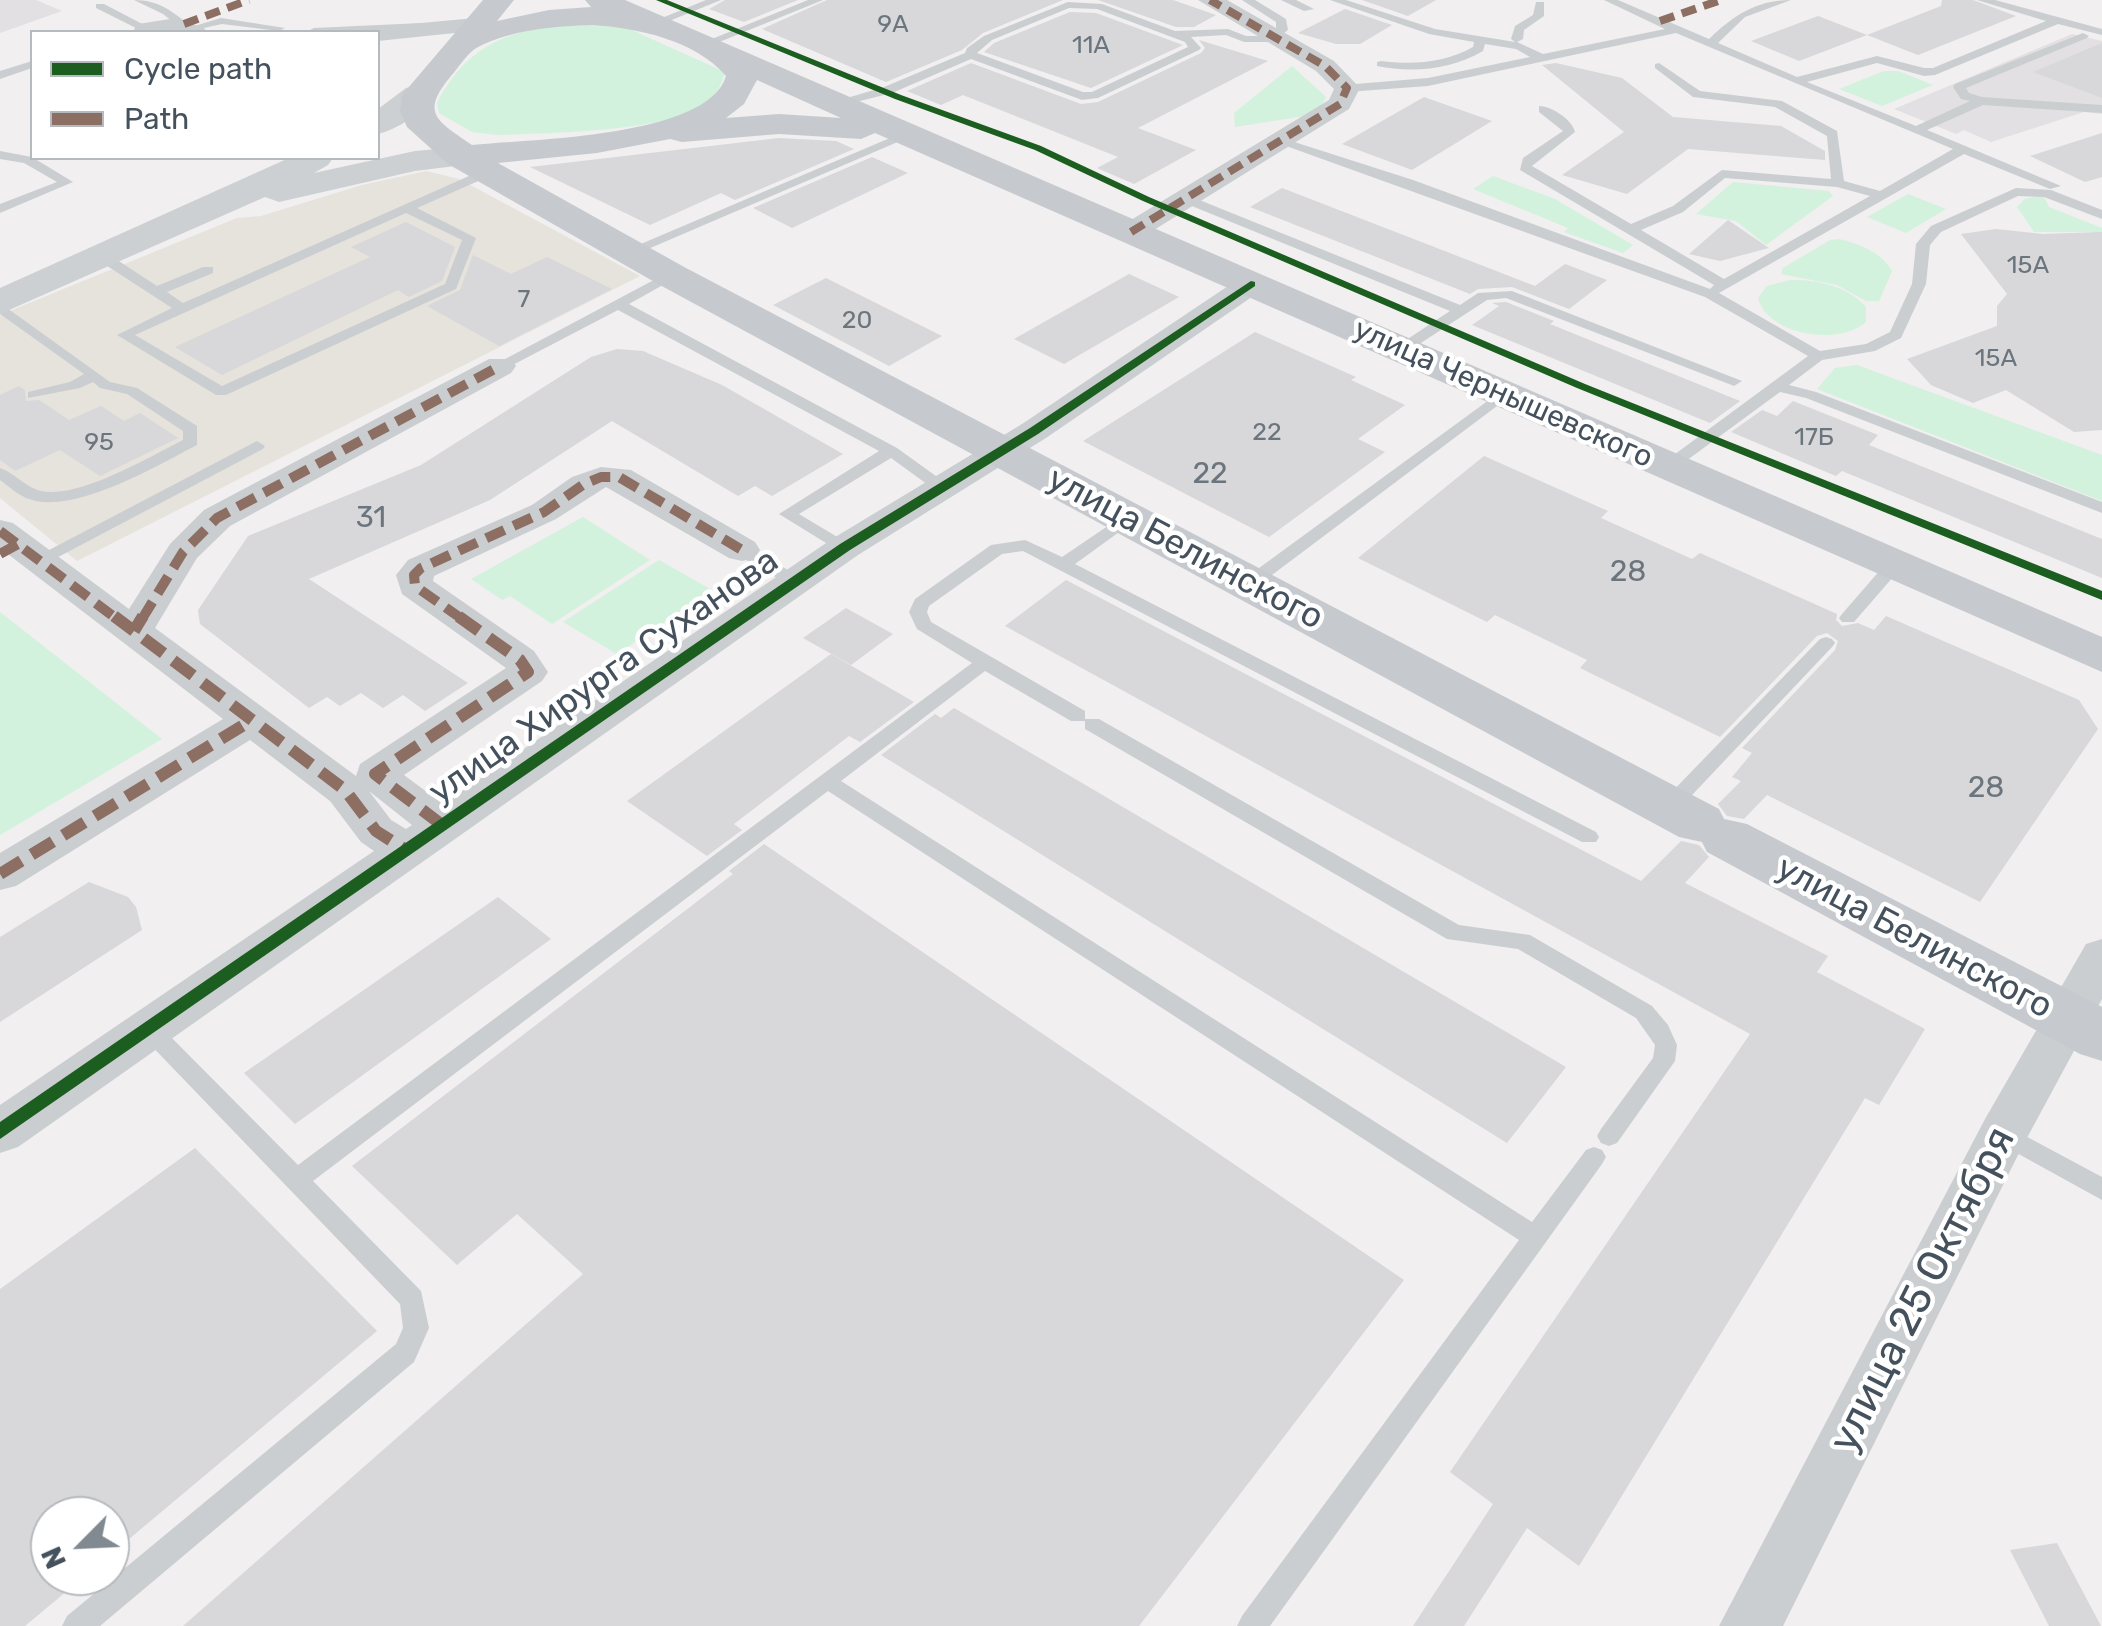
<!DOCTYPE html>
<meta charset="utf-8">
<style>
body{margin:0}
#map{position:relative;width:2102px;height:1626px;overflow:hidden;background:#f1efef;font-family:Rubik,sans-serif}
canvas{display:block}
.legend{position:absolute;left:30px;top:30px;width:350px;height:130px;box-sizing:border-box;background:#fff;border:2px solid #b5babf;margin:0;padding:12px 18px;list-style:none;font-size:30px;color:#45525e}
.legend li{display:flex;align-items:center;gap:20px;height:50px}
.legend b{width:50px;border:2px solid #b5babf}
.north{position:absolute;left:30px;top:1496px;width:100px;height:100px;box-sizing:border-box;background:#fff;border:2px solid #b5babf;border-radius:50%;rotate:246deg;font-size:28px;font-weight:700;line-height:40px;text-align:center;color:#45525e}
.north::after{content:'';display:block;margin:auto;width:35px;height:45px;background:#818991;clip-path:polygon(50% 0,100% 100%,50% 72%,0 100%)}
</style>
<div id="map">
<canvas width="2102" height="1626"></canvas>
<ul class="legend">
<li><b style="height:12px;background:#1b5e20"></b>Cycle path</li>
<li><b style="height:12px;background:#8d6e63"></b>Path</li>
</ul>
<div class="north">N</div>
</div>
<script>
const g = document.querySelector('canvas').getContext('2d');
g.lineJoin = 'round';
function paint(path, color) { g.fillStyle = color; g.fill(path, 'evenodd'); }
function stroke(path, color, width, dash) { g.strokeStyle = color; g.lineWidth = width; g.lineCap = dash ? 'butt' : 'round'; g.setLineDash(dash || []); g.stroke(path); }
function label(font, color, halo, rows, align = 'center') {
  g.font = font + ' Rubik,sans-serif'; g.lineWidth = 9; g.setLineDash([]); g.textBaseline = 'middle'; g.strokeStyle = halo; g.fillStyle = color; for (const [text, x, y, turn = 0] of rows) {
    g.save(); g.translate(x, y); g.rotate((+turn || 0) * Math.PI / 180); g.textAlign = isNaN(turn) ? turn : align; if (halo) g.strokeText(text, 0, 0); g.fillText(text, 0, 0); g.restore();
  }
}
const commercial = new Path2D(`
 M426 171 459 179 640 276 77 561 0 498V315L237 218 261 216 362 185Z`);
const education = new Path2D(`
 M0 0H36L62 11 0 33Z
 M2072 34 2102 41V114L2084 112 1991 142 1964 130 1956 134 1894 109Z`);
const green = new Path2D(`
 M566 21 625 27 725 72C722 83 715 99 706 105 665 132 548 133 498 135L472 132 439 113 437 103C469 43 504 35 566 21Z
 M1292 66 1326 97 1318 114 1235 127 1234 113Z
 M1884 71H1898L1933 85 1882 106 1839 89Z
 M1493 176 1555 199 1633 245 1623 253 1564 232 1568 228 1473 189Z
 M1733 182 1829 191 1833 196 1766 245 1736 221 1696 214Z
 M1908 194 1946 209 1906 233 1867 217Z
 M2043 195 2049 207 2102 228V237L2092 232H2034L2017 207 2025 199Z
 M1839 239C1860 244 1881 252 1892 271L1879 301H1866L1837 285 1781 274 1783 268 1830 240Z
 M1790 280C1818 280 1846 285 1866 307V322C1840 346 1768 336 1758 298L1767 286Z
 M1857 365 2102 455V501L1817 389 1835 368Z
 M583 517 650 560 552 624 510 596 502 600 471 579Z
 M659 560 712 590 617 654 563 622Z
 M0 612 162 739 0 835Z`);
const building = new Path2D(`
 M725 0H798L744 22 709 9Z
 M827 0H1063L983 33 962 50 886 82 762 29Z
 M1098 0H1173L1216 15 1194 27H1176Z
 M1362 0H1436L1408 16Z
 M1942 0H1973L2016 16 1918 55 1867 35 1941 6Z
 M1345 9 1392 25 1360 44H1336L1298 33Z
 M1070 12 1096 13 1183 45 1091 88 984 52 994 43Z
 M1818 16 1867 35 1799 61 1751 41Z
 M1199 40 1268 61 1138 128 1196 150 1134 184 1097 168 1118 157 963 95 941 105 907 91 971 63 1081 104 1098 102 1201 53 1205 48Z
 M2102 43V98L2033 72Z
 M1556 63 1622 78 1673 117 1781 126 1825 151V160L1688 149 1627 194 1562 175 1624 132 1542 65Z
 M1424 97 1492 121 1412 170 1342 144Z
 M2102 133V177L2085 182 2030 156Z
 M779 138 836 141 854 149 735 200 721 193 650 225 530 167Z
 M872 157 908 173 792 228 753 208Z
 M1282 188 1535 286 1565 264 1607 280 1569 309 1512 287 1478 289 1470 294 1250 207Z
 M1728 220 1769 248 1720 261 1689 254Z
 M406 222 455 247 442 281 409 297 398 290 222 375 175 347 370 257 351 247Z
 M1996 229 2043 234 2102 232V430L2074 432 2006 390 1973 403 1931 385 1907 359 1997 326V306L2007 294 1961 234Z
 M473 255 511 274 547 257 612 289 499 346 427 306 460 290Z
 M1129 274 1179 297 1064 364 1014 339Z
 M826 278 942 336 889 366 773 305Z
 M1506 302 1554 321 1550 324 1740 401 1710 423 1472 325 1499 306 1492 303Z
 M1255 332 1356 377 1351 380 1405 405 1358 439 1385 452 1269 537 1083 441Z
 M617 349 643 351 722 385 843 454 772 496 755 486 738 496 612 421 490 500 309 579 468 683 425 711 403 695 383 708 361 693 340 706 327 697 309 708 200 624 198 610 248 536 421 465 591 357Z
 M19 386 25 390 26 401 39 400 69 420 101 406 124 421 140 413 178 438 100 476 60 450 15 471 0 460V395Z
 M1793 401 1878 435 1869 445 2102 539V578L1842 471 1836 476 1731 432 1762 410 1777 416Z
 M1484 456 1608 511 1601 518 1692 559 1700 553 1837 614 1836 620 1842 626 1858 623 1874 630 1886 616 2079 700 2098 729 1980 902 1767 795 1744 819 1727 816 1718 804 1741 781 1732 777 1752 753 1742 748 1835 650 1838 641 1827 633 1817 636 1720 737 1580 668 1587 660 1495 615 1487 622 1358 558Z
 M1066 580 1641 881 1681 841 1699 845 1709 857 1685 883 1828 956 1817 972 1925 1029 1879 1105 1865 1098 1579 1566 1527 1528 1464 1626H1413L1493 1504 1450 1472 1750 1034 1005 626Z
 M846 608 893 634 851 665 803 638Z
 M831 654 914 702 860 742 849 736 734 824 742 830 707 856 627 801Z
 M954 708 1036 756 1566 1067 1507 1143 881 755 935 714 941 718Z
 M764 844 1404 1280 1139 1626H183L583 1274 517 1214 457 1265 352 1166 733 874 729 871Z
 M89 882 128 897 136 907 142 930 0 1022V937Z
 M498 897 551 939 295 1124 244 1073Z
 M195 1148 377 1331 110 1555V1516H50V1576H85L25 1626H0V1289Z
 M2057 1543 2101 1626H2049L2010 1550Z`);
const lane = new Path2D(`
 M134 0C158 0 173 11 191 27L221 18 285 28 279 31 222 24 186 32 163 14Z
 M706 0H721L657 26 647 24Z
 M808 0H823L707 47 697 45Z
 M1242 0H1255L1286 19 1288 30 1279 37 1284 40 1282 42H1244L1226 35 1191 37 1201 48 1199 50 1098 98 1082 100 971 59 892 93 836 107 830 103 884 87 965 53 967 48 984 36 1068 2 1102 4 1175 31 1228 29 1246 36H1267L1276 29V22ZM1069 8 1097 9 1185 42 1188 47 1092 92H1083L977 53 992 40Z
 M1281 0H1296L1314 9 1304 11Z
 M1330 0H1346L1435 29 1515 42 1511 39 1515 26 1533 15 1536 2H1544V16L1524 30 1523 39 1517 42 1543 54 1665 29 1604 0H1618L1709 39C1733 16 1756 0 1791 0L1745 17 1718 43 1797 77 1877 56 1924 68H1933L2046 21 1977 0H1995L2102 29V35L2058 24 1935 75 1924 76 1877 63 1807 82 1916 126 1970 101 1961 99 1953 87 1955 84 2083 33 2089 36 2087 38 1966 88 1969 93 1982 97 2102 105V113L1983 105 1927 130 2061 186 2050 189 1964 154 1719 293 1820 351 1866 344 1890 332 1912 284 1916 244 1931 226 2016 188 2051 190 2102 210V219L2044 197 2018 196 1941 232 1930 245 1926 284 1901 338 1875 351 1822 360 1789 385 1816 392 2102 502V513L1806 398 1780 392 1675 469H1663V463L1808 356 1705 297 1275 142 1285 139 1413 180 1710 289 1714 285 1520 170 1523 158 1563 131 1539 112V106C1551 106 1572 119 1575 132L1532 166 1631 224 1673 206 1722 170 1831 179 1827 136 1775 107 1693 97 1655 68V64L1659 63 1700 91 1782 101 1837 131 1844 181 1880 191 1953 149 1676 33 1428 86 1347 92 1341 88 1343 85 1428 78 1530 57 1516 49 1485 44 1483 51C1451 70 1412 73 1377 66V62L1381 61C1412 65 1445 63 1473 47L1474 42 1429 34ZM1725 178 1837 187 1870 196 1724 279 1641 230 1683 212Z
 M96 4H104L152 29 142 31 96 8Z
 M422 23 426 24V28L354 32 308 31 314 28Z
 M32 61V68L0 79V71Z
 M904 132 914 135 634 255 622 252Z
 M0 151 32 157 73 182 0 213V204L57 182 24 163 0 159Z
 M487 168 492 169V175L417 208 476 238 456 289 226 395H216L117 335 172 308 98 260V254H108L157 286 203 267H213V273L167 292 183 303ZM406 213 462 240 445 284 222 386 135 335Z
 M1187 195 1460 305 1478 293 1512 291 1742 381 1734 386 1729 384 1506 298 1487 300 1407 352H1397V346L1450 311 1182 202 1180 199Z
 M667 273 679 276 629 304 897 448 947 484V490H935L891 458 799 514 854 547 851 551H839L779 514 879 451 618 310 505 369 500 371 492 366Z
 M0 303 110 382 137 388 197 426V445C156 466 71 517 26 498 17 494 8 486 0 480V468C15 473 26 488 41 491 79 499 149 457 183 440V431L127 394 100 388 93 382 80 388 28 398V392L70 382 84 374 0 314Z
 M1504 389 1509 391V397L1256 587H1244L1241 583 1244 579Z
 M257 441 265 446 263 449 45 564 39 565 30 560Z
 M1127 513 1135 518 1133 522 1075 564 1596 832 1599 837 1596 842H1582L1023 551 1002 554 929 606 927 612 931 622 1085 711V719H1099L1459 925 1530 935 1652 1006 1668 1025 1677 1045 1675 1061 1617 1143 1609 1146 1601 1143 1597 1136 1601 1129 1653 1058 1655 1045 1636 1018 1518 949 1447 939 1085 729V721H1071L985 671 841 781 1532 1222 1586 1150 1594 1147 1602 1150 1606 1157 1602 1164 1270 1626H1237L1242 1616 1519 1240 828 791 313 1181 421 1291 429 1328 414 1362 100 1626H62L67 1616 396 1344 403 1328 400 1304 141 1035 138 1029 141 1023 149 1020 157 1023 298 1165 972 663 917 629 909 612 915 599 991 545 1025 540 1062 557Z
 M742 545 801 577 804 581 795 586 789 585 736 554V546Z
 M1894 560 1903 565 1900 569 1854 622H1842L1839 618 1842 614 1888 561Z
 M1826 637 1832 639 1835 643 1832 647 1676 812H1662L1659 807 1662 802 1820 639Z
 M2003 1124 2102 1177V1200L1995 1141 1991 1134 1995 1127Z`);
const street = new Path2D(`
 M1198 0H1227L1334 61 1360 88 1349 109 1141 238H1121L1117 232 1121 226 1329 100 1334 89 1316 71Z
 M475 18 487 25 483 30 378 41V32H367L378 27Z
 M170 19 203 27 207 32H136L134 29 138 24Z
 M1251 275 1262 278 1266 284 1262 290 1046 438 858 555 18 1147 0 1153V1105L374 851 361 842 330 801 250 740 16 886 0 890V853L223 719 0 548V520L13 523 129 609 170 544 204 510 489 359H511L516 366 511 373 230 526 197 558 155 628 356 776 360 764 506 668 402 594 396 575 408 560 532 505 572 477 601 467 631 470 755 542 760 550 755 558 742 561 729 558 606 487 556 519 434 576 433 581 534 651 548 672 542 681 404 775 443 804 832 539 1022 424 1240 278ZM369 791 412 825 406 829 391 820Z
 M2102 939V999L2021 1149 1783 1626H1719L1985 1119 2086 944Z`);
const secondary = new Path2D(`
 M418 85 430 88 434 95C423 112 397 130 378 134V109L406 88Z
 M460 147 472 150 477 157 472 164 415 171 279 202 265 197 0 314V288L289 158H333L328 165 314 173 415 151Z`);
const primary = new Path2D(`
 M483 0H514L497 21 549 10 591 7 585 0H625L2102 637V672L875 133 861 139 779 134 682 142 670 139 597 153 498 163 686 268 1719 809 1724 819 1747 824 2102 1007V1061L2080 1054 1707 852 1702 842 1679 837 658 284 448 164 407 127 400 111 402 95ZM593 25C637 28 695 40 726 76 708 138 528 139 472 145 438 121 419 114 451 76 459 67 467 53 478 47 511 30 555 26 593 25ZM757 80 841 118 779 114 726 118 744 104Z`);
const quietFar2 = new Path2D(`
 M1660 21 1721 0
 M184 24 249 0
 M1131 232 1340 104 1347 88 1325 66 1210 0`);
const quietFar1 = new Path2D(`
 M0 531 117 619
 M0 554 18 544
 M142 619 183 552 217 518 500 366
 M462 619 415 586 414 575 421 568 544 512 584 484 601 477H619L742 550`);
const quiet = new Path2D(`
 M114 616 345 790 376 831 406 850
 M134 631 143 616
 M442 825 375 774 528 672 520 660 458 616
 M0 874 252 720`);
const cycleway = new Path2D(`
 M656 0H667L901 95 1041 146 1149 197 1585 384 2102 591V600L1577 388 1143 201 1035 150 895 99Z
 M1251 281 1255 282V286L1038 434 850 550 0 1139V1122L840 544 1030 428Z`);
const farNumbernames = [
 ["9А",893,25],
 ["11А",1091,46],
 ["15А",2028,266],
 ["7",524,300],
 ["20",857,321],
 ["15А",1996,359],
 ["22",1267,433],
 ["17Б",1814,438],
 ["95",99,443]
];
const farStreetnames = [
 ["улица Чернышевского",1503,394,24]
];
const numberNames = [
 ["22",1210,474],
 ["31",371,518],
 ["28",1628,572],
 ["28",1986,788]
];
const streetNames = [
 ["улица Белинского",1185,549,28],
 ["улица Хирурга Суханова",604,677,-35],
 ["улица Белинского",1914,938,28]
];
const nearStreetnames = [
 ["улица 25 Октября",1923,1290,-63]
];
paint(commercial, '#e6e3dc');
paint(education, '#e2e0e2');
paint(green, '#d2f2dd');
paint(building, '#d8d7d9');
paint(lane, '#cbced1');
paint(street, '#cbced1');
paint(secondary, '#ccd0d3');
paint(primary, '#c6cace');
stroke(quietFar2, '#8d6e63', 8, [15, 8]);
stroke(quietFar1, '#8d6e63', 10, [20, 10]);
stroke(quiet, '#8d6e63', 12, [25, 12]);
paint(cycleway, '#1b5e20');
label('25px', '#6b757e', null, farNumbernames);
label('30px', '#45525e', '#fff', farStreetnames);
label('30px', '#6b757e', null, numberNames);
label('35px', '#45525e', '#fff', streetNames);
label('42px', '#45525e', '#fff', nearStreetnames);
</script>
